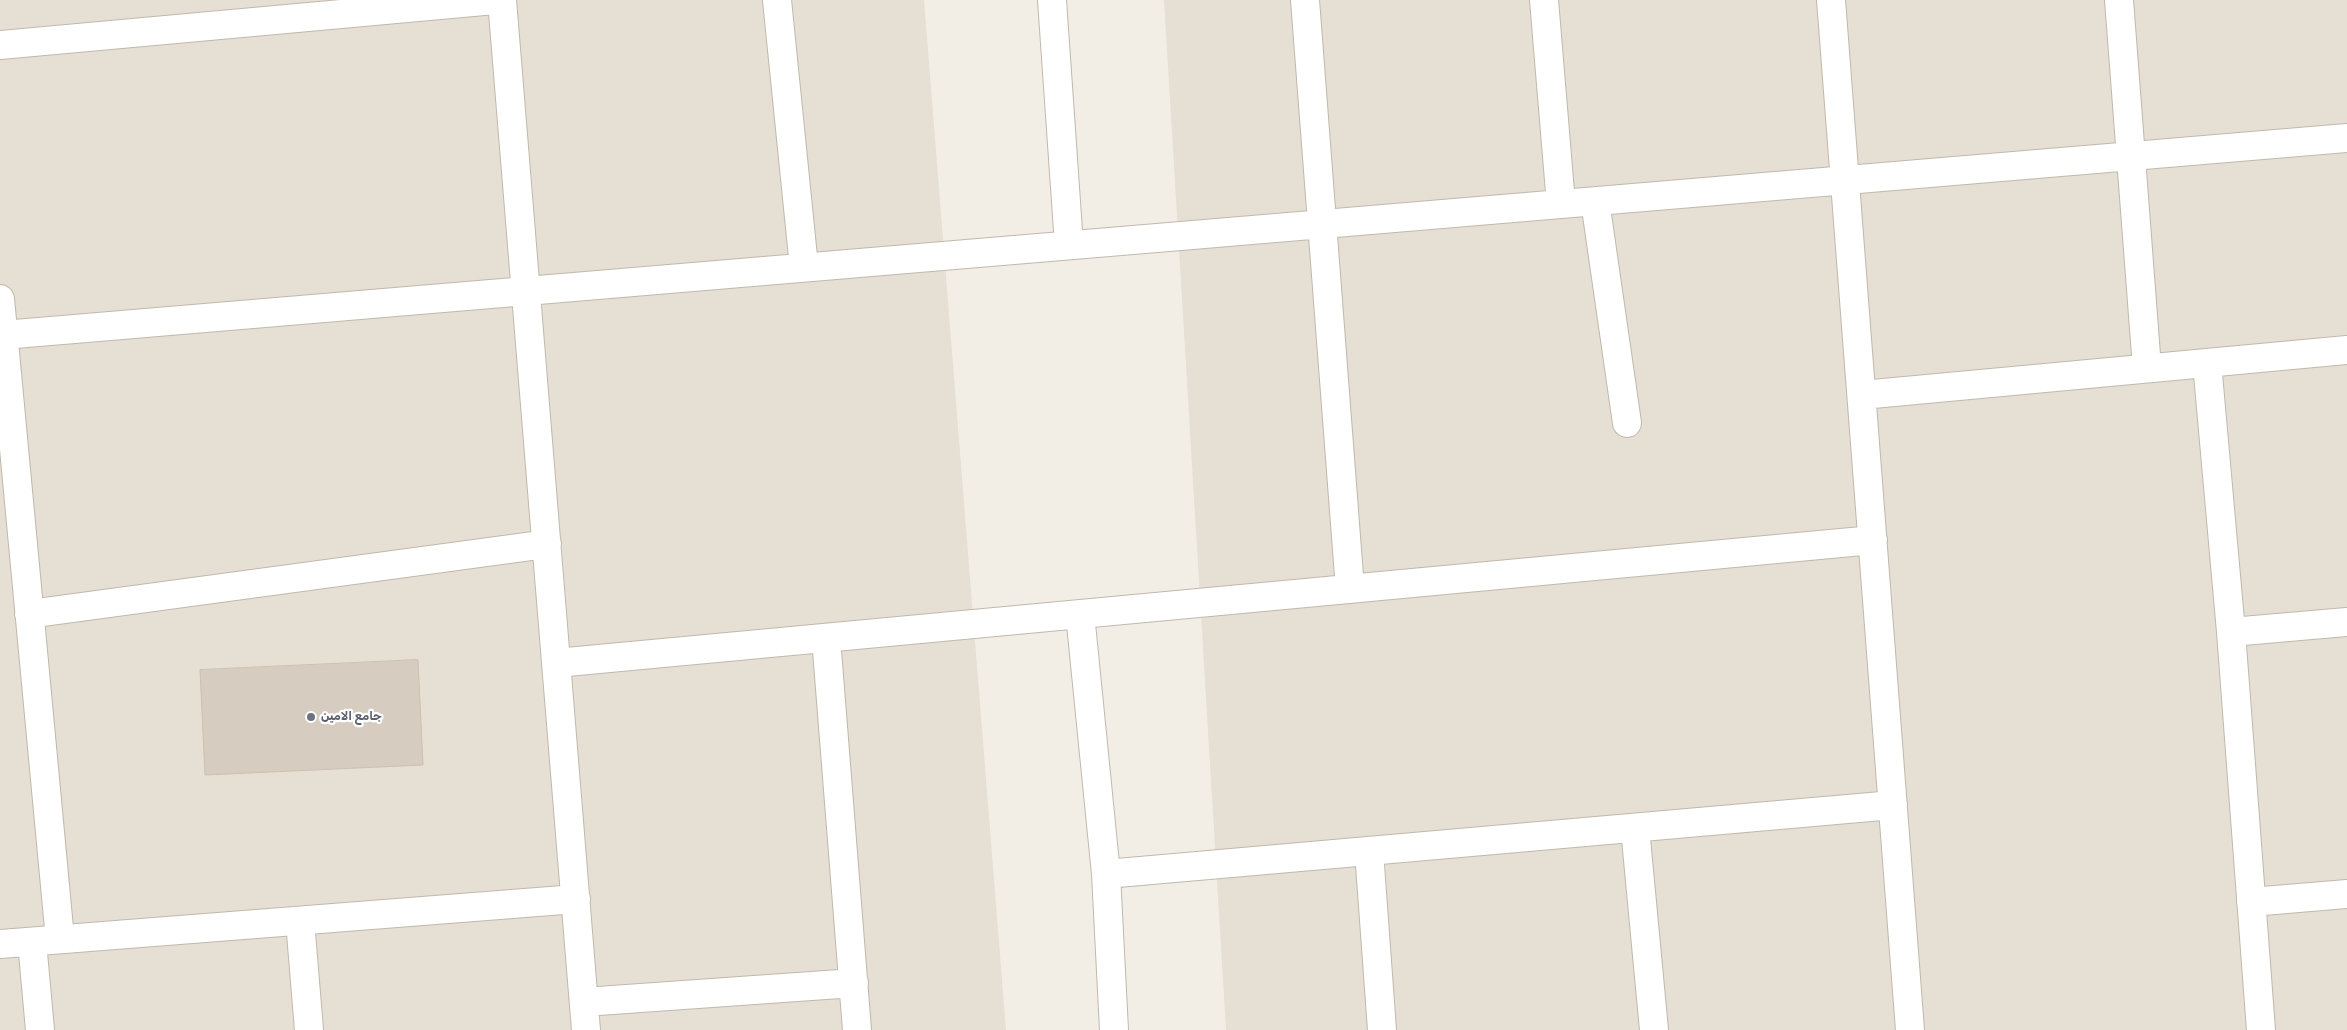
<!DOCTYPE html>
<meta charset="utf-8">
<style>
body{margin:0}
canvas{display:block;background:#f2eee6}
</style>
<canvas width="2347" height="1030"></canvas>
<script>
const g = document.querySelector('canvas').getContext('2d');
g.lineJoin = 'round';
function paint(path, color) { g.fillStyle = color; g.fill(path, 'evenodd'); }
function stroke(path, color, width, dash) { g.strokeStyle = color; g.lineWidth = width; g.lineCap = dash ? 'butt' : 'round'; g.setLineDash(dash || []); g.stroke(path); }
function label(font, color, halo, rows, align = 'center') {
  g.font = font + ' Rubik,"Noto Sans Arabic",sans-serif'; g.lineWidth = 4.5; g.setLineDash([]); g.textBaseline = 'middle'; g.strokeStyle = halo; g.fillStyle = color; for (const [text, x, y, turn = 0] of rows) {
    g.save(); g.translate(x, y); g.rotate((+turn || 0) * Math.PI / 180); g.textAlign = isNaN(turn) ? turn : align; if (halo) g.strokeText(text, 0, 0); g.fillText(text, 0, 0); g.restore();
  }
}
const residential = new Path2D(`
 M0 0H924L1006 1030H0Z
 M1164 0H2347V1030H1226Z`);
const building = new Path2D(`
 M418 660 423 765 205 775 200 670Z`);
const minor = new Path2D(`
 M502 0 586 1030
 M777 0 804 267
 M1052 0 1069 245
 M1305 0 1350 589
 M1544 0 1561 204
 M1831 0 1910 1030
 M2119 0 2147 368
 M0 45 495 0
 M1595 201 1627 423
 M0 299 60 939
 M3 335 2347 138
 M2207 363 2231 632 2261 1030
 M1862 395 2347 350
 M29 614 547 544
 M1080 614 1106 874 1114 1030
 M2231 632 2347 622
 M826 638 857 1030
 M556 663 1873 540
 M1635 828 1654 1030
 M1369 851 1382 1030
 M1106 874 1893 805
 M2251 902 2347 894
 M300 921 309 1030
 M32 942 40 1030
 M0 944 576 899
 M584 1002 854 983`);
const markers = [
 [311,717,5,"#6b7280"]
];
const worshipNames = [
 ["جامع الامين",321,717]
];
paint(residential, '#e6e0d4');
paint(building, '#d6ccbf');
stroke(building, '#cec1af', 1);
stroke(minor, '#c0b8ac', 30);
stroke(minor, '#fff', 28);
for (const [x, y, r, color] of markers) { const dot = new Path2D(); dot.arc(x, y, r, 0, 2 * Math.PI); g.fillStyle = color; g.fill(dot); stroke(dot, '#fff', 2); }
label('bold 12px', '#5b616d', '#fff', worshipNames, 'left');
</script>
